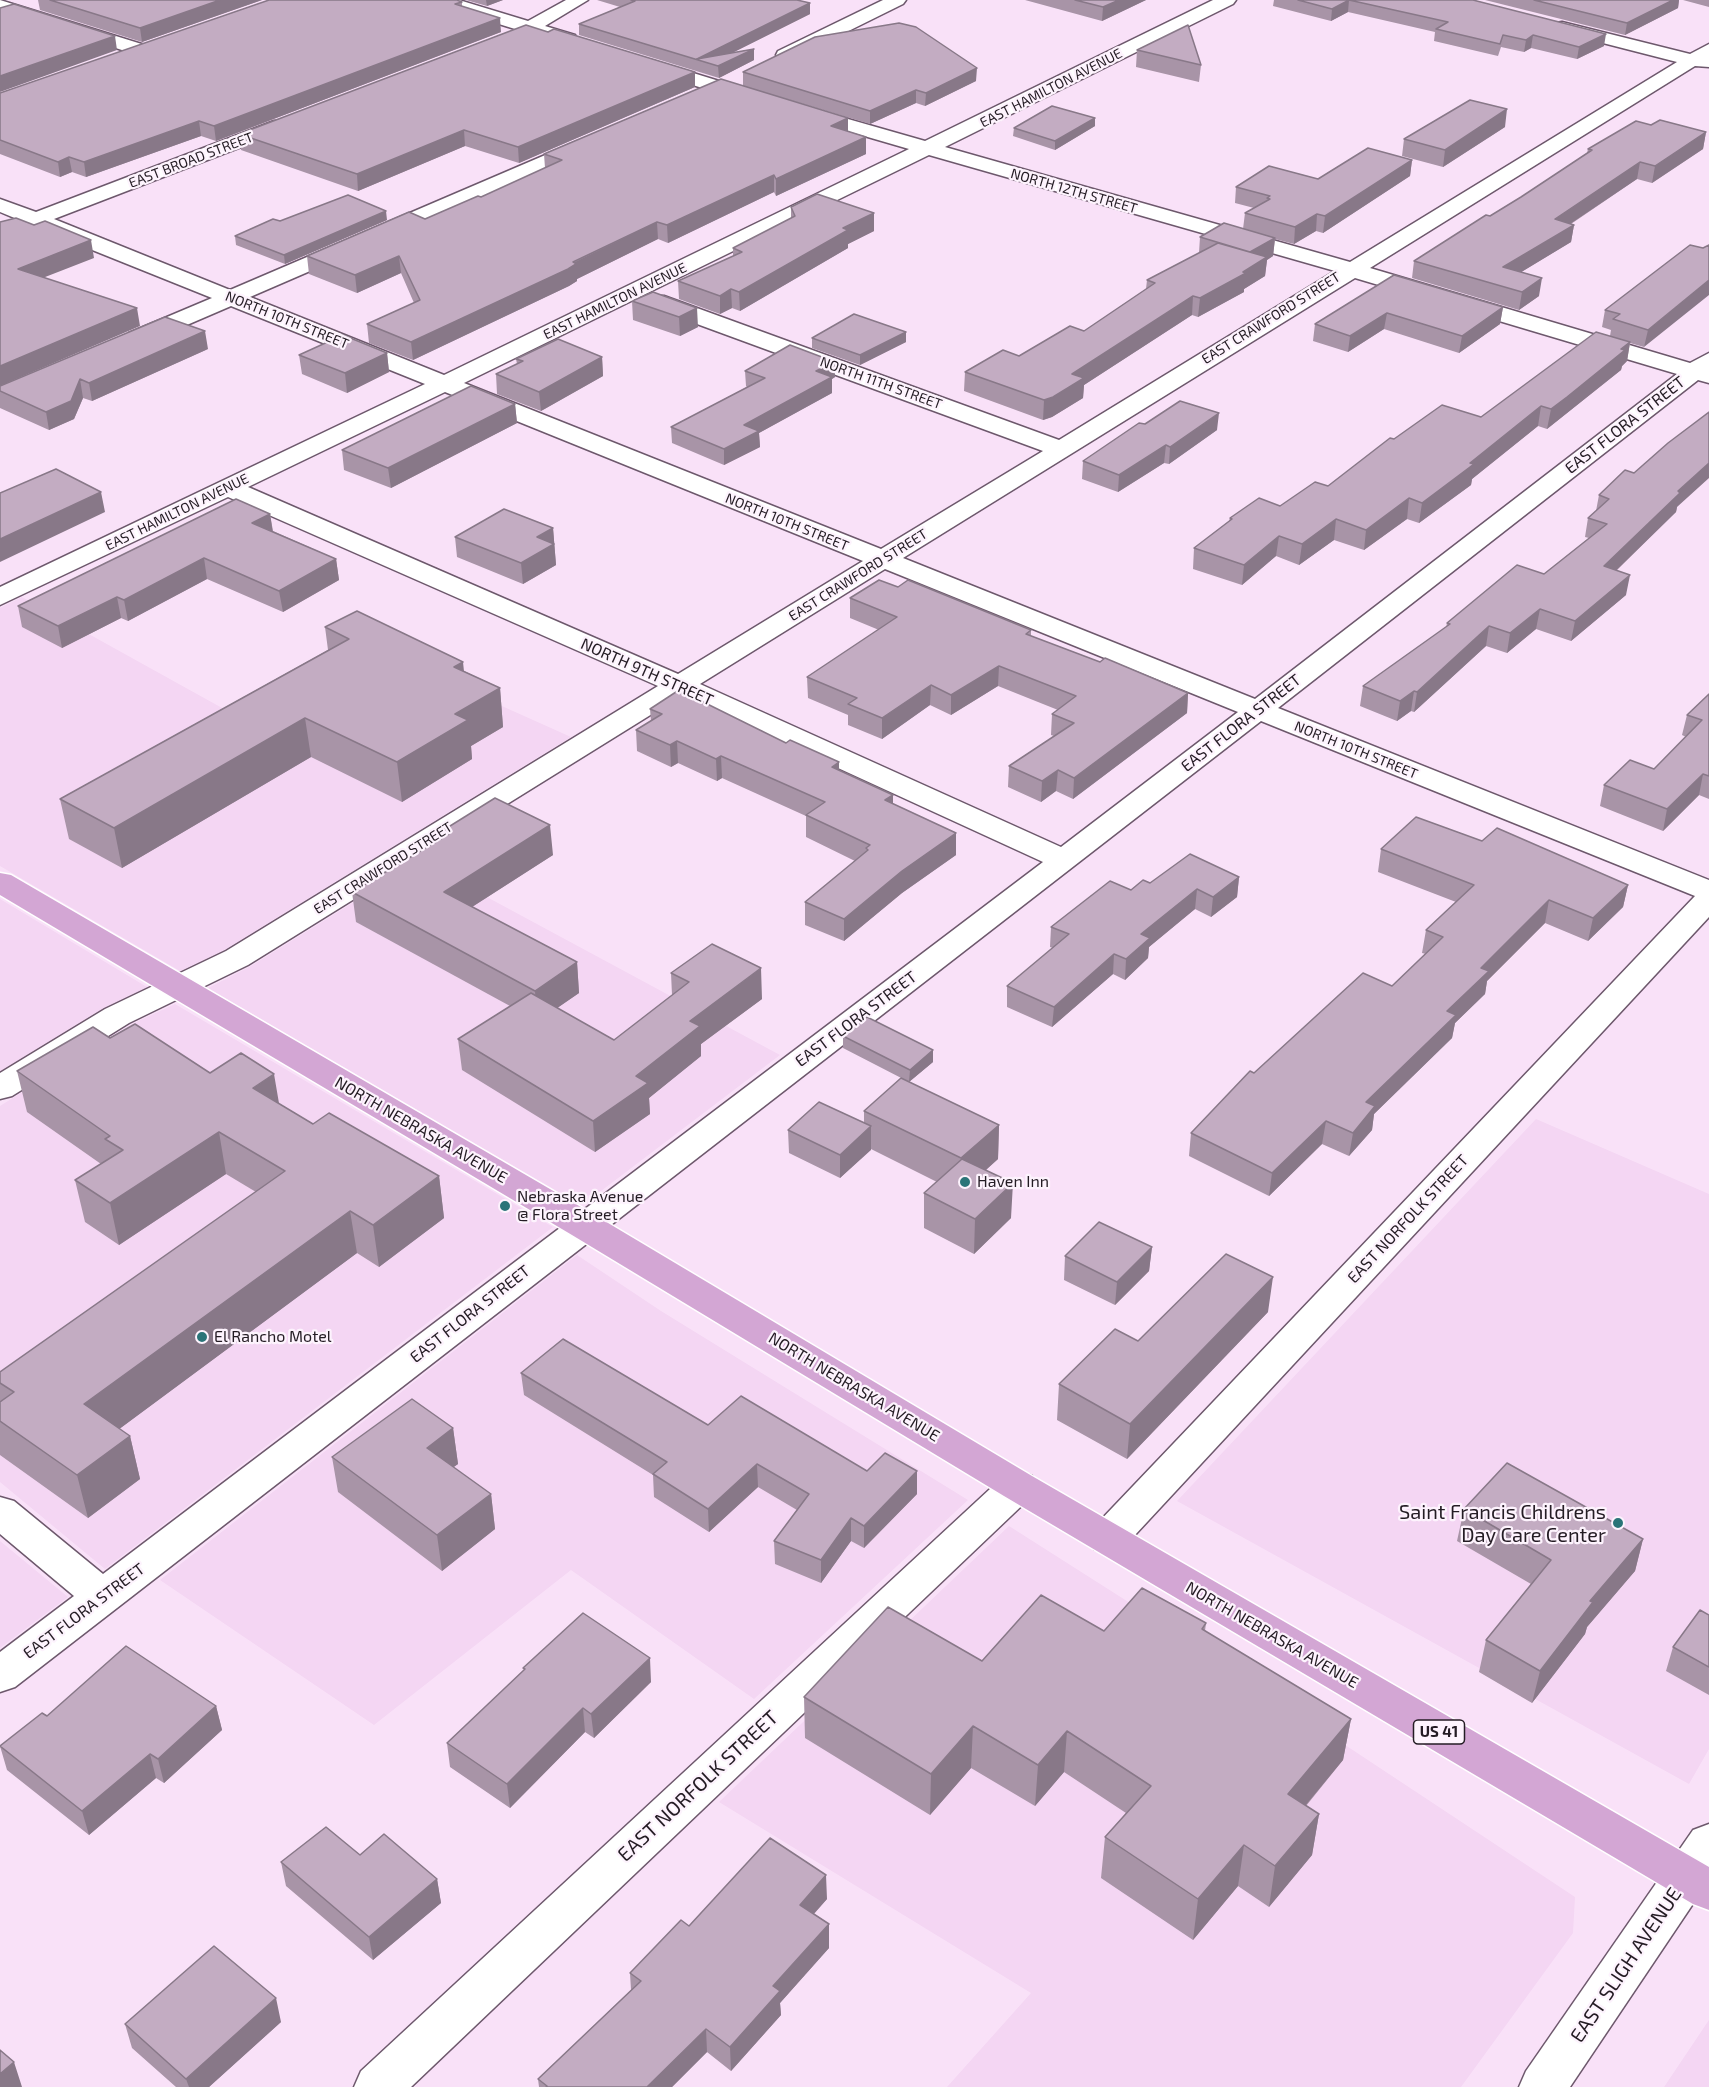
<!DOCTYPE html>
<style>
body{margin:0}
canvas{display:block;background:#f9e1f8}
</style>
<canvas width="1709" height="2087"></canvas>
<script>
const g = document.querySelector('canvas').getContext('2d');
g.lineJoin = 'round';
function paint(path, color) { g.fillStyle = color; g.fill(path, 'evenodd'); }
function stroke(path, color, width, dash) { g.strokeStyle = color; g.lineWidth = width; g.lineCap = dash ? 'butt' : 'round'; g.setLineDash(dash || []); g.stroke(path); }
function label(font, color, halo, rows, align = 'center') {
  g.font = font + ' "Exo 2",sans-serif'; g.lineWidth = 4.5; g.setLineDash([]); g.textBaseline = 'middle'; g.strokeStyle = halo; g.fillStyle = color; for (const [text, x, y, turn = 0] of rows) {
    g.save(); g.translate(x, y); g.rotate((+turn || 0) * Math.PI / 180); g.textAlign = isNaN(turn) ? turn : align; if (halo) g.strokeText(text, 0, 0); g.fillText(text, 0, 0); g.restore();
  }
}
const built = new Path2D(`
 M22 597 251 724 388 655 571 737 224 950 180 971 0 866V608Z
 M420 861 780 1055 601 1191 574 1201 208 988 251 966Z
 M0 899 147 987 103 1008 0 1071Z
 M175 1004 553 1227 105 1569 0 1482V1106L130 1025Z
 M1536 1119 1709 1194V1749L1689 1784 1177 1501Z
 M577 1255 661 1311 968 1500 754 1699 571 1570 374 1725 160 1580Z
 M1009 1526 1141 1610 1575 1897 1573 1933 1461 2087H947L1031 1993 719 1802Z
 M0 1541 68 1597 0 1648Z
 M1709 2020V2087H1664Z`);
const street = new Path2D(`
 M0 0 148 46 150 50 148 54H134L0 10Z
 M431 0H459L528 21 566 0H588L545 26 575 35 577 39 575 43C559 47 546 32 532 34 524 35 522 39 514 37L511 33 515 29 434 4Z
 M883 0H906L903 4 792 59H778L776 55 778 51Z
 M1213 0H1236L1233 4 945 147 1350 262 1677 62 1556 31 1553 27 1556 23 1562 22 1690 54 1709 44V67L1695 66 1370 268 1690 363 1709 353V383L1698 380 1278 708 1709 880V917L1122 1549 1108 1553 1094 1549 1088 1538 1094 1527 1695 896 1261 721 117 1608 15 1687 0 1692V1652L74 1596 0 1534V1497L14 1501 103 1574 1043 862 681 696 248 965 129 1023 12 1096 0 1099V1073L105 1009 226 951 658 686 228 497 0 605V587L425 384 231 306 145 343H129L126 338 129 333 212 298 35 227 0 239V226L17 219 0 212V199L36 212 274 121H288L291 125 288 129 54 219 230 290 578 141H592L595 145 592 149 250 297 444 375 909 149 799 117 796 113 799 109H813L925 141ZM929 155 1335 271 1059 440 664 296H648L645 301 648 306 1043 451 881 549 464 383ZM1355 278 1677 374 1255 699 903 558ZM445 392 863 561 678 674 248 487ZM885 569 1238 712 1061 847 700 684Z
 M651 60 758 93 761 97 751 103 644 70 642 66Z
 M1018 1471 1032 1476 1038 1486 1032 1496 411 2087H354L361 2071 1004 1476Z`);
const secondary = new Path2D(`
 M1709 1824V1880L1570 2087H1519L1526 2071 1693 1830Z`);
const primary = new Path2D(`
 M0 873 11 875 598 1217 1032 1476 1709 1867V1910L1693 1904 1004 1496 572 1235 0 895Z`);
const wall = new Path2D(`
 M38 0H262L142 42 40 10Z
 M466 0H503L487 6Z
 M597 0H797L810 3V14L732 53 754 60 719 78 579 35V24L620 7Z
 M1025 0H1146L1102 21Z
 M1274 0H1473L1604 46 1577 59 1531 48 1524 52 1501 47 1498 56 1434 41 1435 32 1348 12 1331 21 1273 6Z
 M1485 0H1679L1678 8 1625 35Z
 M1683 0H1709V7Z
 M462 2V6L501 32 216 141 201 136 86 177 72 172 60 177 0 154V93Z
 M1137 50 1201 65 1199 82 1136 67Z
 M743 72 976 81 925 106 916 103 870 124 743 86Z
 M695 87 519 163 465 146 358 191 241 150 239 134Z
 M848 118V131L866 154 776 196 774 192 668 243 658 239 577 279V281L569 286 413 360 369 343 367 324 414 303 401 273 357 293 309 274 307 256 425 219 481 197 545 168 544 154Z
 M1651 125 1706 132 1703 149 1652 183 1637 179 1571 224 1574 225 1571 242 1521 272 1539 296 1519 310 1412 278 1414 261 1521 197 1587 153 1588 149Z
 M1095 126 1055 150 1013 136 1014 128Z
 M1505 127 1443 167 1402 156 1404 139Z
 M1412 160 1410 176 1323 233 1316 231 1294 244 1275 239 1273 256 1267 260 1265 276 1244 289V292L1198 317 1192 315 1084 385 1083 398 1052 417 1043 420 964 391 965 372 1019 356 1084 331 1146 289 1147 280 1199 253 1200 237 1243 229 1245 213 1254 208 1235 203 1236 187 1318 179Z
 M791 207 874 213V231L848 244V248L740 311 732 308 720 314 679 299 678 281 733 256V248L791 218Z
 M387 220 285 264 236 245 235 236Z
 M1690 245 1644 347 1630 343 1627 361 1622 366 1621 370 1547 429 1538 426 1472 479 1471 485 1419 523 1407 519 1364 550 1334 540 1299 565 1276 556 1242 585 1193 569 1194 548 1229 521 1230 518 1280 506 1328 486 1394 439 1481 417 1610 336 1611 330 1602 327 1605 310Z
 M1394 275 1503 307 1500 324 1459 353 1384 329 1348 352 1313 341 1315 324Z
 M653 292 698 327 680 336 633 320 632 301Z
 M906 332V342L860 365 812 348V338Z
 M208 349 92 401 83 398 74 419 49 430 0 408V386Z
 M387 353 389 372 347 393 302 374 299 355Z
 M602 357 603 376 541 411 497 394 496 374 517 364 516 359Z
 M835 362V377L832 379V393L759 433 760 447 724 465 672 443 671 427 747 387 746 386 745 371Z
 M515 404 517 423 391 488 344 470 342 450Z
 M1145 424 1217 430 1169 464 1164 463 1118 492 1082 479 1083 461Z
 M1599 495 1677 507 1676 512 1616 571 1626 595 1571 641 1536 629 1507 653 1486 646 1414 712 1411 711 1397 721 1360 706 1363 686 1446 628 1447 623 1544 574 1589 538 1585 537 1588 518 1596 511Z
 M270 514 273 531 336 559 339 580 283 612 207 579 128 621 121 618 62 648 22 627 18 606Z
 M553 528 556 565 523 584 457 557 455 537Z
 M898 587 1031 630V636L1100 662 1188 693 1187 713 1073 799 1056 791 1041 802 1008 787 1009 766 1054 736 1051 735 1052 714 1058 710 998 686 951 715 930 705 882 739 848 725V715L808 698 807 677 879 630 850 618V598Z
 M325 627 464 671 500 688 503 727 471 746 472 759 402 802 311 757 122 868 69 839 60 799 328 650Z
 M1709 694V799L1699 795 1663 831 1600 806 1604 785 1654 769 1686 737 1682 735 1687 715Z
 M650 709 839 771 893 795V804L956 855 902 893 844 941 805 925V902L855 861 806 837V816L722 778 717 781 678 763 671 767 637 751 636 730 651 721Z
 M442 831 553 855 472 907 577 962 579 993 557 1008 614 1040 672 995 671 973 762 999 701 1044V1056L649 1098 650 1114 595 1152 462 1070 458 1039 510 1006 356 922 352 892 443 838Z
 M1482 841 1628 885 1623 907 1588 941 1545 923 1487 981 1485 994 1455 1023 1452 1038 1374 1114 1372 1130 1349 1156 1322 1144 1269 1196 1189 1156 1191 1133 1254 1073 1392 986 1426 954 1422 953 1426 930 1456 902 1378 872 1381 849Z
 M1239 877 1237 897 1211 917 1195 909 1149 947 1148 958 1125 980 1113 974 1052 1027 1007 1007V986L1053 948 1050 947 1051 927 1131 890 1150 883Z
 M843 1036 933 1050V1062L909 1082 843 1048Z
 M17 1071 210 1073 279 1104 313 1124 439 1176 444 1218 379 1267 357 1253 119 1429 130 1436 140 1479 88 1518 0 1455V1372L256 1192 226 1174 119 1245 85 1222 75 1180 101 1164 27 1112Z
 M864 1111 999 1125 998 1159 986 1170 1011 1218 974 1254 924 1228V1193L937 1182 871 1149 840 1178 789 1153 788 1130 864 1123Z
 M1152 1247 1149 1271 1115 1305 1064 1280 1065 1256Z
 M1268 1312 1127 1459 1057 1420 1059 1384 1138 1341Z
 M521 1373 867 1471 917 1494 864 1548 851 1541 821 1583 775 1564 774 1541 797 1510 758 1487 709 1532 654 1497 653 1475 524 1395Z
 M453 1428 458 1464 453 1467 491 1494 495 1529 442 1571 338 1492 332 1457Z
 M1464 1509 1643 1539 1635 1571 1587 1627 1585 1634 1532 1703 1479 1672 1486 1640 1531 1584 1457 1541Z
 M1709 1615V1695L1666 1671 1673 1647Z
 M1206 1623 1205 1631 1351 1719 1343 1760 1306 1806 1319 1814 1312 1855 1269 1907 1238 1886 1193 1940 1101 1878 1105 1837 1126 1813 1064 1772 1035 1806 971 1768 930 1815 805 1738 804 1697 982 1661 1104 1631Z
 M523 1668 651 1682 594 1738 585 1732 510 1808 450 1767 447 1743 524 1670Z
 M216 1706 222 1730 164 1783 156 1778 89 1835 7 1770 0 1746 47 1716Z
 M360 1855 437 1879 441 1903 373 1960 286 1886 281 1862Z
 M827 1899 814 1914 829 1948 780 2003 781 2015 731 2071 707 2052 672 2087H539L538 2079 631 1990 630 1973 689 1926Z
 M281 2022 209 2087H176L132 2048 125 2024Z`);
const shadedWall = new Path2D(`
 M220 0H262L142 42 140 28Z
 M486 0H503L487 6Z
 M1119 0H1146L1102 21 1103 7Z
 M1349 0 1348 12 1331 21 1332 9Z
 M1673 0H1679L1678 8 1625 35 1627 23Z
 M810 3V14L710 64 697 59Z
 M500 18 501 32 216 141 214 126Z
 M1606 34 1604 46 1577 59 1579 47Z
 M1533 35 1531 48 1524 52 1526 40Z
 M115 36 117 50 0 92V76Z
 M754 49V60L719 78 718 66Z
 M977 68 976 81 925 106 926 93Z
 M695 72V87L519 163 518 147Z
 M916 90V103L870 124V111Z
 M1507 109 1505 127 1443 167 1445 150Z
 M848 118V134L831 126Z
 M1095 118V126L1055 150V141Z
 M199 121 201 136 86 177 84 162Z
 M464 130 465 146 358 191 357 174Z
 M1706 132 1703 149 1652 183 1655 166Z
 M866 137V154L776 196V179Z
 M69 157 72 172 60 177 58 162Z
 M1412 160 1410 176 1323 233 1325 216Z
 M1640 162 1637 179 1552 236 1555 219Z
 M774 175V192L668 243 667 225Z
 M386 211 387 220 285 264 284 255Z
 M874 213V231L848 244V248L740 311 739 292 843 228Z
 M1317 214 1316 231 1294 244 1295 227Z
 M657 222 658 239 577 279V281L569 286 413 360 411 342Z
 M1574 225 1571 242 1500 285 1503 267Z
 M1275 238 1273 256 1267 260 1265 276 1244 289V292L1198 317 1200 298 1250 252Z
 M91 240 94 258 22 286 18 269Z
 M399 256 401 273 357 293 355 275Z
 M1542 278 1539 296 1519 310 1522 292Z
 M1709 280V295L1644 347 1648 330Z
 M731 289 732 308 720 314V296Z
 M1193 296 1192 315 1084 385 1083 398 1052 417 1043 420 1044 400 1072 374Z
 M1503 307 1500 324 1459 353 1462 336Z
 M137 308 140 326 0 386V366Z
 M697 308 698 327 680 336 679 317Z
 M1387 313 1384 329 1348 352 1350 336Z
 M205 331 208 349 92 401 89 383Z
 M906 332V342L860 365V355Z
 M1630 342 1627 361 1622 366 1621 370 1547 429 1551 409Z
 M387 353 389 372 347 393 345 373Z
 M602 357 603 376 541 411 539 392Z
 M835 362V377L832 379V393L759 433 760 447 724 465V449L744 425 816 371Z
 M80 379 83 398 74 419 49 430 46 412Z
 M515 404 517 423 391 488 388 468Z
 M1541 406 1538 426 1472 479 1471 485 1419 523 1422 503 1470 463Z
 M1219 413 1217 430 1169 464 1170 447Z
 M1166 445 1164 463 1118 492 1119 475Z
 M1709 463V478L1677 507 1676 512 1600 586 1604 566 1678 491Z
 M101 492 105 512 0 562V539Z
 M1409 498 1407 519 1364 550 1366 530Z
 M270 514 273 534 252 523Z
 M1336 519 1334 540 1299 565 1302 544Z
 M553 528 556 565 523 584 521 563 537 537Z
 M1279 536 1276 556 1242 585 1244 565Z
 M204 558 207 579 128 621 124 600Z
 M336 559 339 580 283 612 279 591Z
 M1630 575 1626 595 1571 641 1575 621Z
 M117 597 121 618 62 648 58 626Z
 M1540 609 1536 629 1507 653 1510 633Z
 M1489 626 1486 646 1414 712 1417 692Z
 M463 662 467 700 454 667Z
 M999 666 998 686 951 715V695Z
 M931 685 930 705 882 739V718Z
 M500 688 503 727 471 746 472 759 402 802 397 762 455 714Z
 M1414 691 1411 711 1397 721 1400 701Z
 M1188 693 1187 713 1073 799 1074 778Z
 M305 718 311 757 122 868 114 828Z
 M677 741 678 763 671 767 670 745Z
 M721 756 722 778 717 781 716 759Z
 M839 762V784L832 767Z
 M1058 770 1056 791 1041 802 1042 781Z
 M1703 774 1699 795 1663 831 1667 809Z
 M893 795V817L885 800Z
 M550 825 553 855 447 923 444 892Z
 M956 833V855L902 893 844 941V919L902 871Z
 M1239 877 1237 897 1211 917 1213 897Z
 M1628 885 1623 907 1588 941 1593 918Z
 M1197 889 1195 909 1149 947 1148 958 1125 980 1126 959 1141 934Z
 M1549 900 1545 923 1487 981 1485 994 1455 1023 1452 1038 1374 1114 1372 1130 1349 1156 1353 1133 1366 1102 1447 1011 1481 968Z
 M1114 954 1113 974 1052 1027 1054 1007Z
 M577 962 579 993 537 1022 535 991Z
 M761 968 762 999 701 1044V1056L649 1098 650 1114 595 1152 593 1121 690 1021Z
 M933 1050V1062L909 1082 910 1070Z
 M274 1074 281 1115 253 1088Z
 M1326 1121 1322 1144 1269 1196 1272 1173Z
 M999 1125 998 1159 960 1193 961 1158Z
 M871 1126V1150L840 1178V1155Z
 M219 1132 226 1174 119 1245 110 1203Z
 M439 1176 444 1218 379 1267 373 1225Z
 M1013 1183 1011 1218 974 1254 975 1219Z
 M350 1211 357 1253 95 1447 84 1404Z
 M1152 1247 1149 1271 1115 1305 1117 1282Z
 M1273 1277 1268 1312 1127 1459 1130 1424Z
 M453 1428 458 1464 432 1483 427 1448Z
 M130 1436 140 1479 88 1518 77 1475Z
 M757 1464 758 1487 709 1532 708 1509Z
 M917 1471V1494L864 1548V1526Z
 M491 1494 495 1529 442 1571 437 1535Z
 M851 1518V1541L821 1583V1560Z
 M1643 1539 1635 1571 1587 1627 1585 1634 1532 1703 1540 1671 1590 1601Z
 M650 1658 651 1682 594 1738 591 1714Z
 M216 1706 222 1730 164 1783 158 1759Z
 M583 1708 585 1732 510 1808 507 1784Z
 M1351 1719 1343 1760 1281 1835 1288 1794Z
 M973 1726 971 1768 930 1815 931 1774Z
 M1067 1731 1064 1772 1035 1806 1038 1765Z
 M150 1754 156 1778 89 1835 82 1811Z
 M1319 1814 1312 1855 1269 1907 1275 1866Z
 M1244 1845 1238 1886 1193 1940 1198 1899Z
 M826 1875 827 1899 801 1928 800 1905Z
 M437 1879 441 1903 373 1960 369 1937Z
 M829 1924V1948L780 2003 781 2015 731 2071 730 2047 773 1986Z
 M276 1998 281 2022 209 2087H189L186 2079Z
 M706 2029 707 2052 672 2087H647Z
 M14 2062 22 2087H0V2074Z`);
const building = new Path2D(`
 M50 0H220L140 28Z
 M269 0H457L462 2 455 4 500 18 214 126 199 121 84 162 69 157 58 162 0 140V93Z
 M631 0H797L810 3 697 59 754 49 718 66 579 24 635 1Z
 M1075 0H1119L1103 7Z
 M1298 0H1473L1606 34 1579 47 1533 35 1526 40 1503 35 1500 44 1436 29 1448 22 1349 0 1332 9Z
 M1534 0H1673L1627 23Z
 M14 4 115 36 0 76V8Z
 M899 23 916 27 977 68 926 93 916 90 870 111 743 72 815 37Z
 M526 25 548 32 554 29 695 72 518 147 464 130 357 174 239 134Z
 M1188 25 1201 65 1137 50Z
 M721 79 848 118 831 126 866 137 776 179 774 175 667 225 657 222 573 262 576 264 568 269 411 342 367 324 420 300 399 256 355 275 307 256 409 212 425 219 478 196 481 197 562 160 544 154Z
 M1470 100 1507 109 1445 150 1404 139Z
 M1052 106 1095 118 1055 141 1014 128Z
 M1660 120 1706 132 1655 166 1640 162 1555 219 1574 225 1503 267 1542 278 1522 292 1414 261 1486 215 1490 216 1521 197 1592 150 1588 149 1636 121 1651 125Z
 M1368 148 1412 160 1325 216 1317 214 1295 227 1245 213 1270 199 1267 198 1270 196 1236 187 1269 166 1318 179Z
 M817 194 874 213 843 228 848 230 739 292 731 289 720 296 678 281 742 252 733 248 795 216 791 207Z
 M348 195 386 211 284 255 235 236 273 219 280 221Z
 M16 218 34 225 45 221 91 240 18 269 137 308 0 366V222Z
 M1224 223 1275 238 1250 252 1200 237Z
 M1218 243 1267 257 1243 272 1246 273 1200 298 1193 296 1072 374 1084 378 1053 397 1044 400 965 372 1003 350 1019 356 1070 326 1084 331 1155 283 1147 280Z
 M1690 245 1703 248 1709 245V280L1648 330 1613 319 1620 314 1605 310Z
 M1394 275 1503 307 1462 336 1387 313 1350 336 1315 324Z
 M653 292 697 308 679 317 632 301Z
 M854 314 906 332 860 355 812 338Z
 M165 317 205 331 89 383 80 379 71 401 46 412 0 391V386Z
 M1596 332 1630 342 1621 349 1625 350 1567 397 1551 409 1541 406 1470 463 1474 464 1422 503 1409 498 1366 530 1336 519 1302 544 1279 536 1244 565 1194 548 1232 519 1230 518 1259 498 1280 506 1315 482 1328 486 1390 438 1394 439 1442 405 1481 417Z
 M343 335 387 353 345 373 299 355Z
 M558 339 602 357 539 392 496 374 523 361 516 359Z
 M790 345 835 362 816 371 832 377 744 425 759 431 724 449 671 427 765 378 745 371Z
 M471 386 515 404 388 468 342 450Z
 M1180 401 1219 413 1170 447 1166 445 1119 475 1083 461 1139 423 1145 424Z
 M1709 412V463L1678 491 1680 493 1604 566 1630 575 1575 621 1540 609 1510 633 1489 626 1417 692 1414 691 1400 701 1363 686 1450 624 1447 623 1517 565 1544 574 1607 524 1588 518 1609 499 1599 495 1625 470 1634 473 1668 443Z
 M56 469 101 492 0 539V493Z
 M236 499 270 514 252 523 336 559 279 591 204 558 124 600 117 597 58 626 18 606Z
 M504 509 553 528 537 537 554 544 521 563 455 537Z
 M879 580 898 587 908 580 1031 630 1026 634 1100 662 1105 658 1188 693 1074 778 1058 770 1042 781 1009 766 1074 723 1052 714 1076 696 999 666 951 695 931 685 882 718 848 704 857 698 807 677 897 617 850 598Z
 M357 611 463 662 454 667 500 688 455 714 468 720 397 762 305 718 114 828 60 799 349 639 325 627Z
 M679 690 786 743 790 740 839 762 832 767 893 795 885 800 956 833 902 871 844 919 805 902 868 850 866 848 870 845 806 815 825 802 721 756 716 759 677 741 670 745 636 730 662 714 650 709Z
 M1709 694V776L1703 774 1667 809 1604 785 1630 760 1654 769 1702 720 1687 715Z
 M495 798 550 825 444 892 577 962 535 991 352 892 449 834 442 831Z
 M1416 817 1482 841 1497 828 1628 885 1593 918 1549 900 1481 968 1489 971 1447 1011 1456 1015 1366 1102 1375 1106 1353 1133 1326 1121 1272 1173 1191 1133 1250 1071 1254 1073 1363 973 1392 986 1443 937 1426 930 1474 885 1381 849Z
 M1190 854 1239 877 1213 897 1197 889 1141 934 1150 938 1126 959 1114 954 1054 1007 1007 986 1069 934 1051 927 1110 881 1131 890 1143 880 1150 883Z
 M712 944 761 968 690 1021 700 1026 636 1076 648 1083 593 1121 458 1039 531 993 614 1040 689 982 671 973Z
 M867 1017 933 1050 910 1070 843 1036Z
 M135 1024 210 1073 241 1053 274 1074 253 1088 313 1124 329 1113 439 1176 373 1225 350 1211 84 1404 130 1436 77 1475 0 1421V1402L14 1392 0 1383V1372L285 1171 219 1132 110 1203 75 1180 123 1150 105 1139 110 1136 17 1071 93 1027 110 1038Z
 M901 1078 999 1125 961 1158 864 1111Z
 M819 1102 871 1126 840 1155 788 1130Z
 M962 1159 1013 1183 975 1219 924 1193Z
 M1099 1222 1152 1247 1117 1282 1065 1256Z
 M1226 1254 1273 1277 1130 1424 1059 1384 1115 1329 1138 1341Z
 M563 1339 708 1425 741 1396 867 1471 885 1453 917 1471 864 1526 851 1518 821 1560 774 1541 809 1494 757 1464 708 1509 653 1474 667 1462 521 1373Z
 M412 1399 453 1428 427 1448 491 1494 437 1535 332 1457Z
 M1507 1463 1643 1539 1590 1601 1593 1602 1540 1671 1486 1640 1551 1560 1464 1509Z
 M1142 1588 1206 1623 1202 1629 1351 1719 1288 1794 1319 1814 1275 1866 1244 1845 1198 1899 1105 1837 1151 1786 1067 1731 1038 1765 973 1726 931 1774 804 1697 888 1607 982 1661 1041 1595 1104 1631Z
 M1700 1610 1709 1615V1667L1673 1647Z
 M583 1613 650 1658 591 1714 583 1708 507 1784 447 1743 525 1669 523 1668Z
 M126 1646 216 1706 158 1759 150 1754 82 1811 0 1746 42 1713 47 1716Z
 M326 1827 360 1855 384 1834 437 1879 369 1937 281 1862Z
 M770 1838 826 1875 800 1905 829 1924 773 1986 780 1991 730 2047 706 2029 647 2087H546L547 2086 538 2079 641 1981 630 1973 681 1920 689 1926Z
 M214 1946 276 1998 186 2079 125 2024Z
 M0 2050 14 2062 0 2074Z`);
const markers = [
 [965,1182,6,"#2a7478"],
 [505,1206,6,"#2a7478"],
 [202,1337,6,"#2a7478"],
 [1618,1523,6,"#2a7478"]
];
const farStreetnames = [
 ["EAST HAMILTON AVENUE",1051,88,-27],
 ["EAST BROAD STREET",191,160,-21],
 ["NORTH 12TH STREET",1074,191,16],
 ["EAST HAMILTON AVENUE",615,301,-26],
 ["EAST CRAWFORD STREET",1271,318,-32],
 ["NORTH 10TH STREET",287,320,22],
 ["NORTH 11TH STREET",881,383,20],
 ["EAST HAMILTON AVENUE",177,512,-26],
 ["NORTH 10TH STREET",787,522,22],
 ["EAST CRAWFORD STREET",858,575,-32],
 ["NORTH 10TH STREET",1356,750,22],
 ["EAST CRAWFORD STREET",383,868,-32]
];
const shields = [
 [1439,1732,51]
];
const shieldNames = [
 ["US 41",1439,1732]
];
const streetNames = [
 ["EAST FLORA STREET",1625,425,-38],
 ["NORTH 9TH STREET",647,672,24],
 ["EAST FLORA STREET",1241,723,-38],
 ["EAST FLORA STREET",856,1019,-37],
 ["NORTH NEBRASKA AVENUE",421,1130,30],
 ["EAST NORFOLK STREET",1408,1219,-47],
 ["EAST FLORA STREET",470,1314,-38],
 ["NORTH NEBRASKA AVENUE",854,1387,31],
 ["EAST FLORA STREET",84,1611,-37],
 ["NORTH NEBRASKA AVENUE",1272,1635,30]
];
const poiNames = [
 ["Haven Inn",977,1182],
 ["Nebraska Avenue",517,1197],
 ["@ Flora Street",517,1215],
 ["El Rancho Motel",214,1337]
];
const nearPoinames = [
 ["Saint Francis Childrens",1606,1512],
 ["Day Care Center",1606,1535]
];
const nearStreetnames = [
 ["EAST NORFOLK STREET",698,1786,-43],
 ["EAST SLIGH AVENUE",1626,1965,-56]
];
paint(built, '#f4d6f3');
stroke(street, '#6d586c', 3);
stroke(secondary, '#6d586c', 3);
stroke(primary, '#fff', 3);
paint(street, '#fff');
paint(secondary, '#fff');
paint(primary, '#d3a6d4');
paint(wall, '#a894a7');
paint(shadedWall, '#887888');
paint(building, '#c3acc2');
stroke(building, '#887888', 1.5);
for (const [x, y, r, color] of markers) { const dot = new Path2D(); dot.arc(x, y, r, 0, 2 * Math.PI); g.fillStyle = color; g.fill(dot); stroke(dot, '#fdf3fd', 2); }
label('14px', '#241c24', '#fdf3fd', farStreetnames);
for (const [x, y, w] of shields) { const box = new Path2D(); box.roundRect(x - w / 2, y - 12, w, 24, 4.5); g.fillStyle = '#fdf3fd'; g.fill(box); stroke(box, '#241c24', 1.5); }
label('bold 15px', '#241c24', null, shieldNames);
label('16px', '#241c24', '#fdf3fd', streetNames);
label('16px', '#241c24', '#fdf3fd', poiNames, 'left');
label('20px', '#241c24', '#fdf3fd', nearPoinames, 'right');
label('20px', '#241c24', '#fdf3fd', nearStreetnames);
</script>
